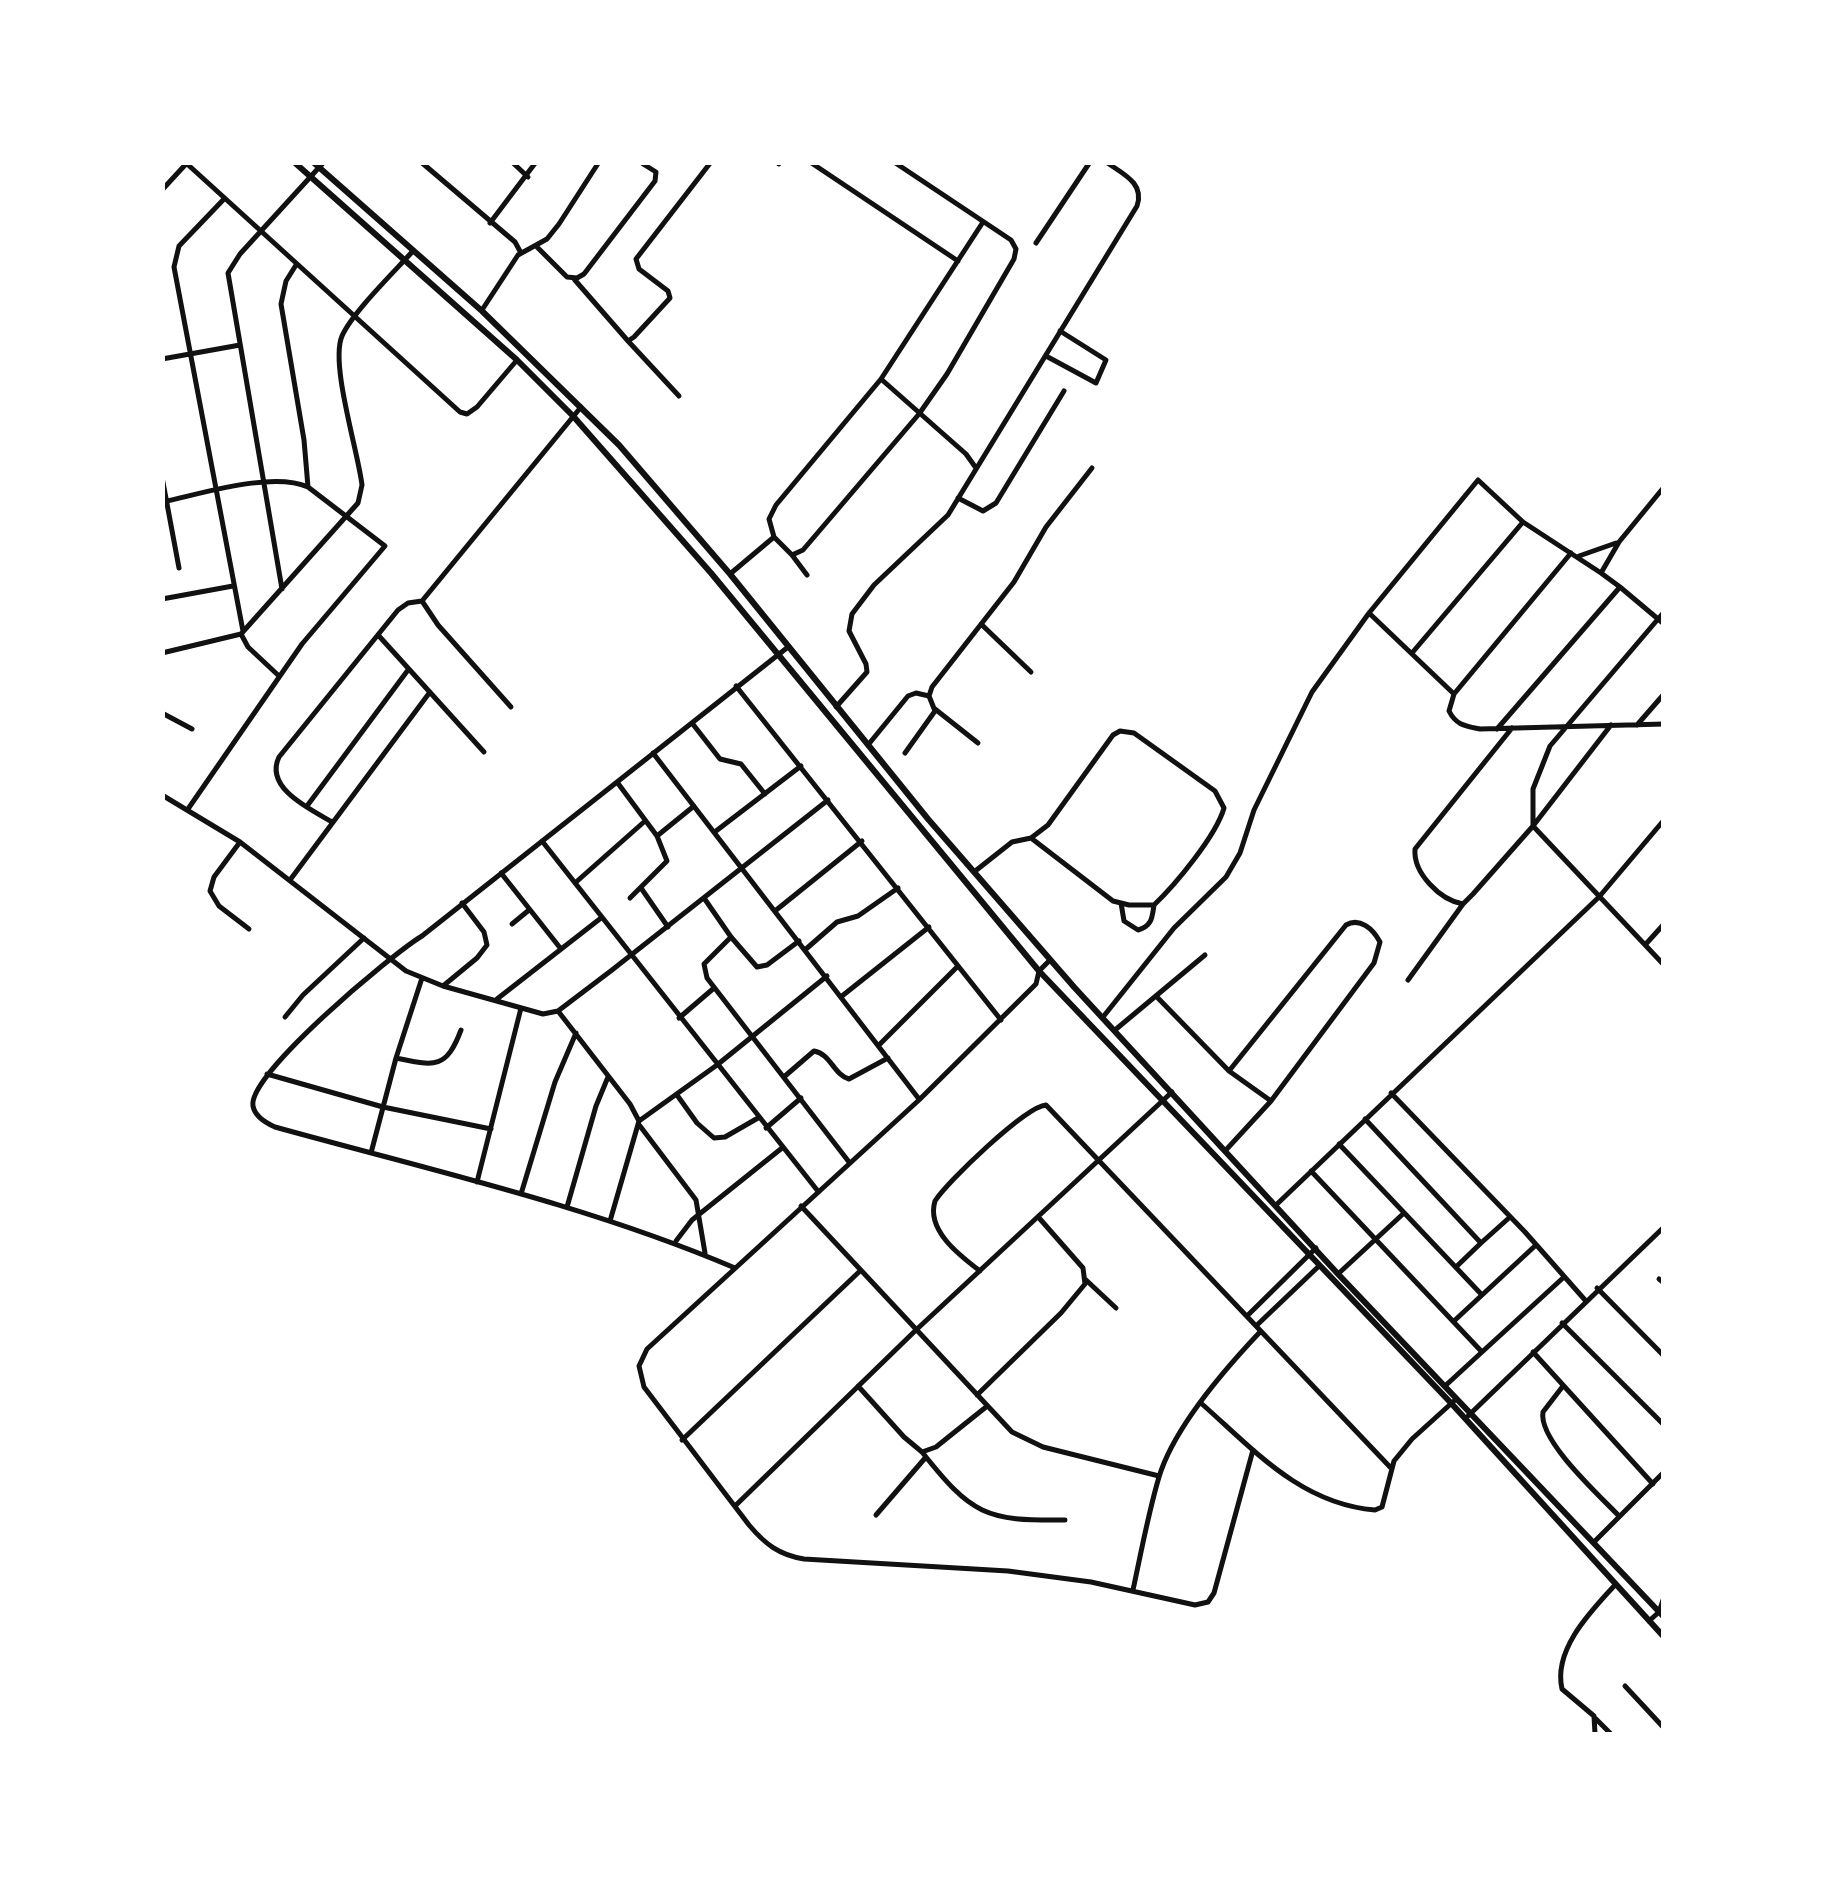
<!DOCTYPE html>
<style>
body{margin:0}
#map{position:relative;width:1826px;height:1897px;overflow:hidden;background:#fff;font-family:"Source Serif 4",serif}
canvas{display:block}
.frame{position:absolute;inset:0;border:165px solid #fff;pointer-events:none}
</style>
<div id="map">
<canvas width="1826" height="1897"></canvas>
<div class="frame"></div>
</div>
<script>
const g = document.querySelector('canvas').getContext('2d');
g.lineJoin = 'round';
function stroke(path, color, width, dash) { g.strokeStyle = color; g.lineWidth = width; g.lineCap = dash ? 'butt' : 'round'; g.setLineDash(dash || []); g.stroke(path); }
const minor = new Path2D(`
 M185 162 460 412 467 414 477 407 517 360
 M421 162 515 242 521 253
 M512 162 528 177
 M810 162 958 261
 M779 164 780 162
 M162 190 186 164
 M224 199 179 246 174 267 243 631
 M490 223 536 162
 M1036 243 1090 162
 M537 247 567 277 577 278 584 274 655 181 656 172 640 162
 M296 265 286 281 281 304 304 440 308 487
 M574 279 628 341 634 337 670 298 668 291 639 269 636 259 711 162
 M482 310 518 255 547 239 559 224 599 162
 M628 341 679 396
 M1046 356 1096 383 1106 360 1060 331
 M162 359 240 345
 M881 379 966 454 976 468
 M162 477 179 568
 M958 498 983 511 996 503 1064 391
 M162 502C201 494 272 471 308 487L385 546 302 644 188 809
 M774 537 769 519 776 505 881 379 983 222
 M792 555 807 575
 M1579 556 1616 543
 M730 574 774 537 792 555 803 550 919 414 947 374 1014 259 1016 249 1011 240 894 162
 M1620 587 1664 624
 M282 589 228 273 240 254 324 162
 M162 599 233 586
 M422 601 438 625 511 707
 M1664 612 1550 746 1533 789V826L1664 965
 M1369 613 1454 694 1571 553
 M981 624 1031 672
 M379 636 484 752
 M162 653 241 634
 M1412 653 1523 522
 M279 676 248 647 241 634 358 503 362 485C358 451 330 364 342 336 352 313 394 272 413 251
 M736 686 1001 1020
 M1454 694 1449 711C1456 725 1465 726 1480 729L1664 724
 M836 707 867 672 866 664 849 631 852 614 874 585 948 515 1137 206C1145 183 1123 174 1106 162
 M935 709 978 743
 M162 713 192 729
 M692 723 720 759 741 764 765 794
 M1637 725 1664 694
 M1512 728 1415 849C1413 873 1440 900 1463 904L1473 894 1533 826 1611 725
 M1497 729 1620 587 1601 573 1619 542 1664 487
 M868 745 908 696 916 693 929 696
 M653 753 919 1099
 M905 753 935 711 929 696 932 687 1014 582 1046 527 1092 468
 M617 782 657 836
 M162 795 240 842 406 971 443 986 543 1014 558 1011 612 970 828 800
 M307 806 408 670
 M332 822C310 809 264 788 279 757L398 610 408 603 422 601 581 407
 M716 831 801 766
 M542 841 817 1190
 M240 842 214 877 210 891 219 906 249 929
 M974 872 1012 842 1031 838 1113 901 1129 905H1154C1175 885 1216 836 1224 808L1215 791 1134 733 1120 731 1113 735 1048 825 1031 838
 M501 873 561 949
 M290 880 430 692
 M575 883 645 821
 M641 888 668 927
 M630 898 667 861 657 836 694 806
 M704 898 731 937 757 967 767 965 799 941
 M1121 903 1124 921 1138 930C1152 926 1152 918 1154 905
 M775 911 862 841
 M512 924 529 910
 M731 937 704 964 707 978 849 1162
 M1645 945 1664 924
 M806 949 837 922 858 916 898 888
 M1050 960 1039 971 1036 984 919 1100 647 1349 639 1366 644 1387 749 1525C765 1544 779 1555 804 1559L1008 1571 1091 1582 1195 1605 1208 1602 1214 1593 1253 1450
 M1408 980 1463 904
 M443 986 477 958 487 945 484 932 462 903
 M842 996 929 927
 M1156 996 1229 1071
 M497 999 601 918
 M558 1011 630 1104 639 1121 610 1221
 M285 1017 303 995 364 938
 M1103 1017 1174 928 1226 877 1240 853 1254 810 1312 692 1369 613 1478 480 1523 522 1601 573
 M679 1018 714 988
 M1115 1030 1205 955
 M880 1044 958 966
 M396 1058C434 1066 446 1070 461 1030
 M267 1074 383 1107 491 1129
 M785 1076 814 1051C831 1054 833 1074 849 1079L888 1058
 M1391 1093 1525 1232 1585 1300
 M677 1095 697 1123 714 1138 725 1137 758 1118
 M1365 1119 1481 1243 1510 1217
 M639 1121 717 1065 827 976
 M640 1126 696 1200 705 1253
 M766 1128 801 1098
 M1339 1144 1482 1295
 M1225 1151 1271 1101 1374 963 1380 942C1373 929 1360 917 1346 925L1229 1071 1271 1101
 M371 1153 396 1058 422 978
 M1311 1171 1482 1352 1564 1277
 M477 1182 521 1008
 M521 1194 555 1082 576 1033
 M1276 1205 1599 897 1664 820
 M801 1206 1012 1432 1043 1447 1159 1476
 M567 1207 596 1106 608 1077
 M676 1241 692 1220 782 1148
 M1456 1267 1481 1243
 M735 1268C587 1205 430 1170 275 1127 266 1123 255 1117 253 1106 247 1075 392 954 422 936L788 647
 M980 1271C959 1255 926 1230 935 1201 948 1181 1025 1107 1046 1105L1390 1467
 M1338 1274 1404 1213
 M1659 1279 1664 1283
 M1086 1280 1116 1308
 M1597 1288 1664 1356
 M1247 1316 1316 1248
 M1454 1321 1536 1245
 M1562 1323 1664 1425
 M1256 1326 1319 1266
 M1533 1352 1653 1484
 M858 1386 904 1437 922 1452 936 1447 986 1407
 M1445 1386 1482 1352
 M1563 1386 1543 1412C1538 1440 1599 1495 1619 1516
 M977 1395 1061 1313 1085 1284 1083 1268 1040 1219
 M1202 1404C1254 1450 1301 1504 1375 1510L1382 1507 1394 1461 1412 1439 1454 1401
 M1468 1416 1664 1227
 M682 1440 860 1271
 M922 1452C972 1515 985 1521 1065 1520
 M735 1506 916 1330 1172 1092
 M876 1515 926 1457
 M1594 1542 1664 1472
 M1133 1590C1141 1553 1148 1514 1159 1477 1174 1427 1224 1370 1260 1332
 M1649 1621 1659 1612 1664 1597
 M1625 1686 1664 1728
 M1596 1719 1611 1734
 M1595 1734 1594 1716 1562 1689C1553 1650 1590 1612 1615 1585`);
const secondary = new Path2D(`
 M294 162 517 360 573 416 711 573 1039 971 1451 1403 1664 1637
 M313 162 482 311 619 445 730 574 928 819 1074 987 1338 1274 1664 1617`);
stroke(minor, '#111', 5);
stroke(secondary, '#111', 6);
</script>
